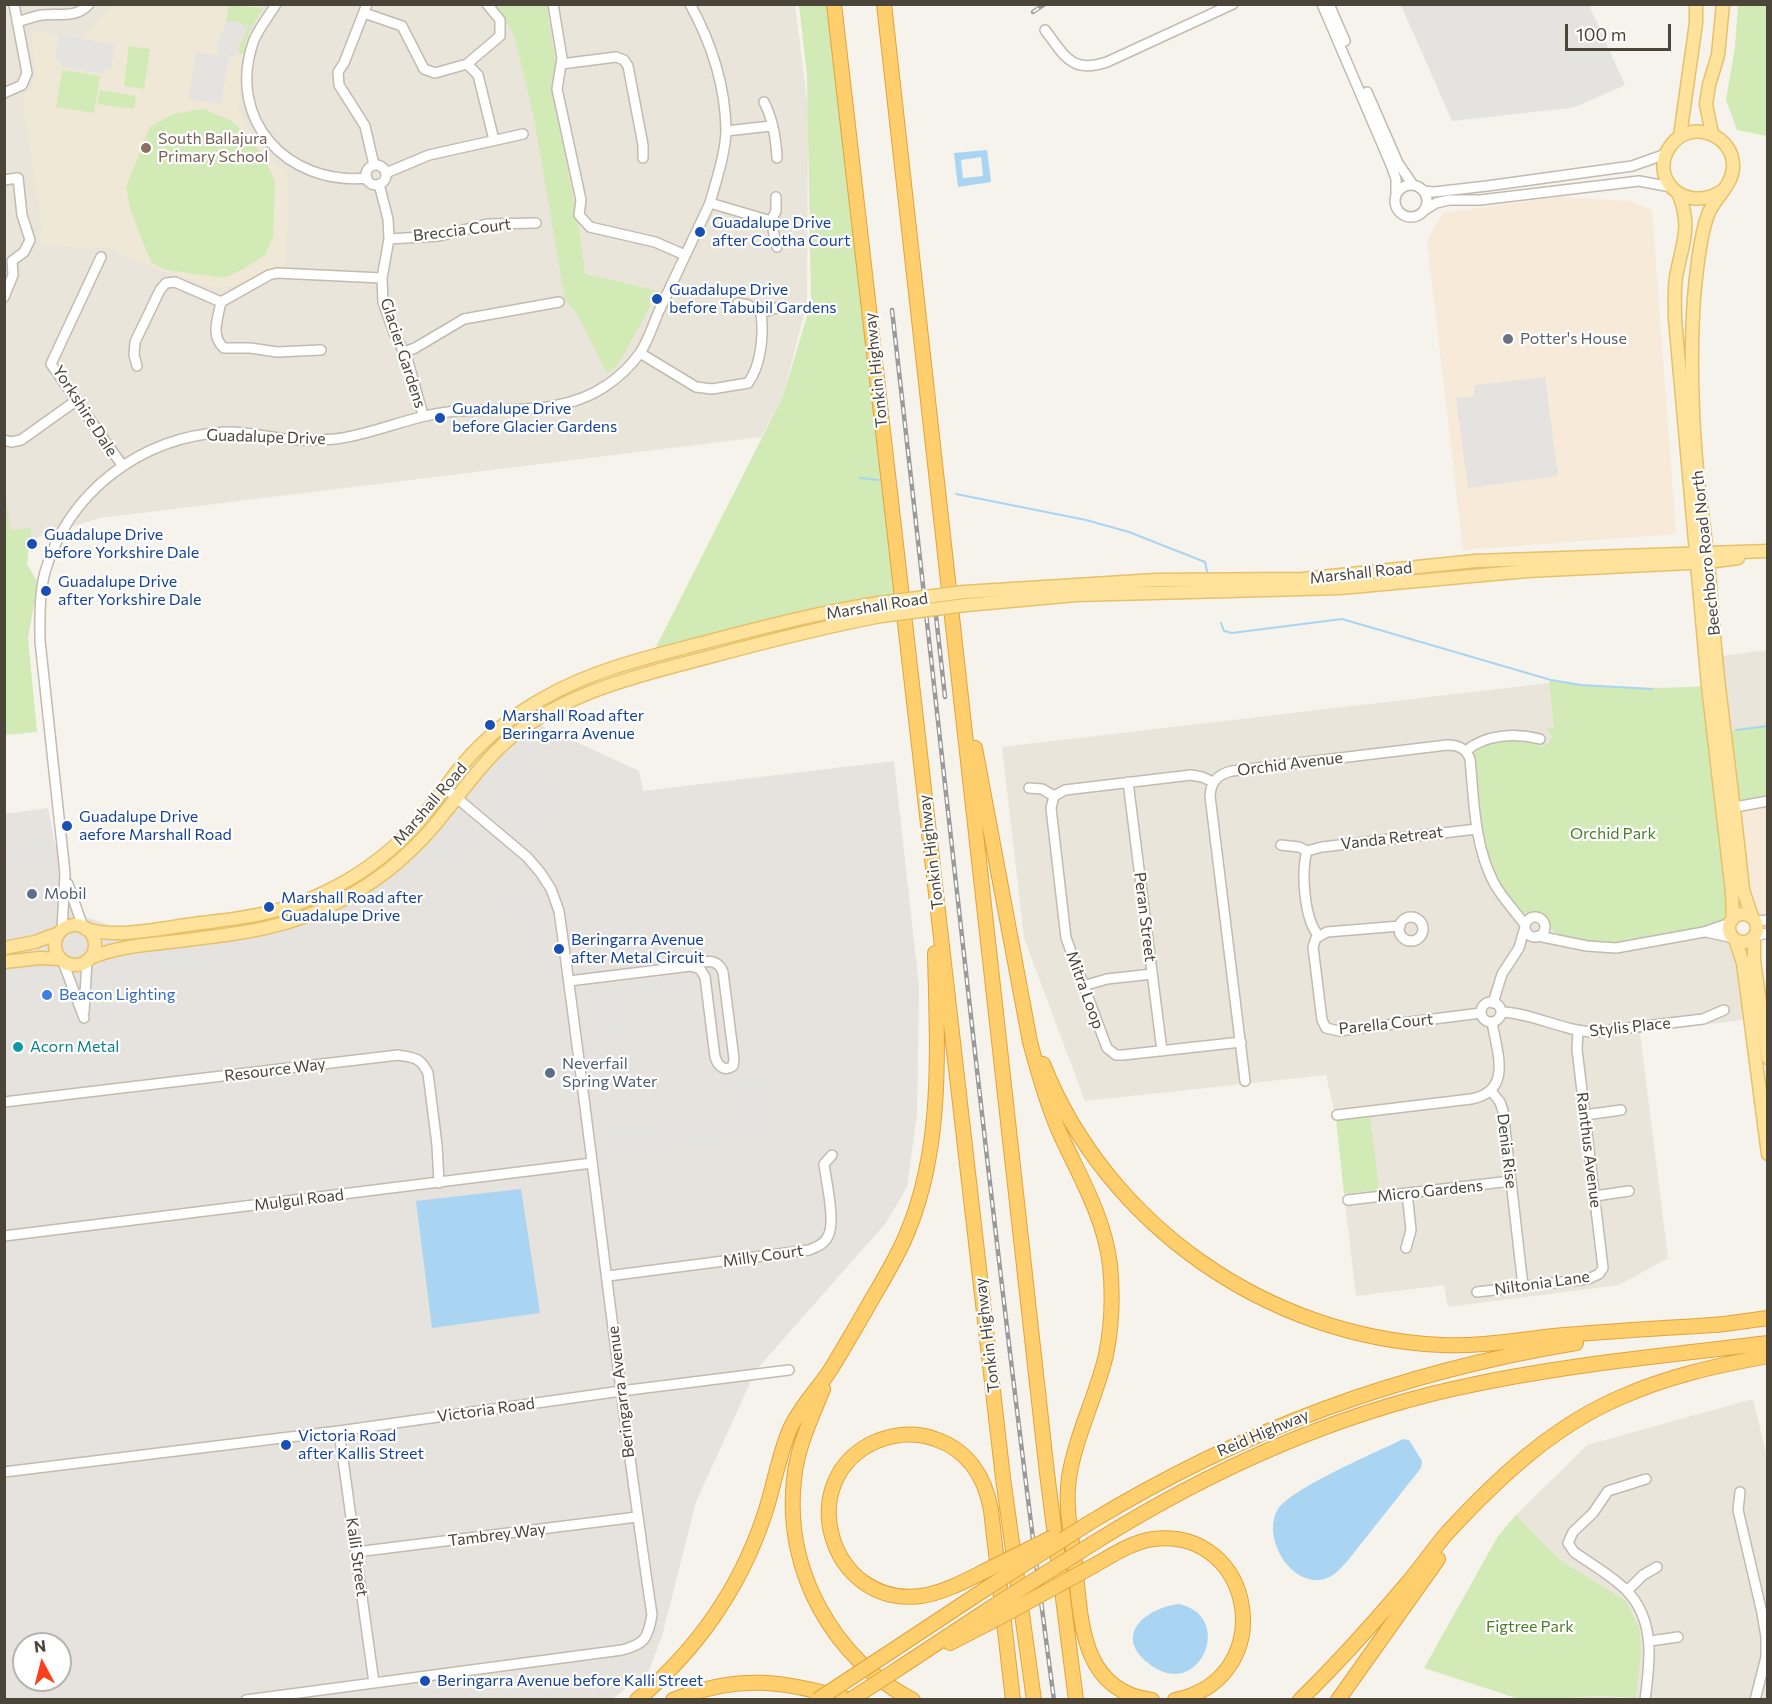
<!DOCTYPE html>
<style>
body{margin:0}
#map{position:relative;width:1772px;height:1704px;overflow:hidden;background:#f6f3ec;font-family:Commissioner,sans-serif}
canvas{display:block}
.frame{position:absolute;inset:0;border:6px solid #4b4439;pointer-events:none}
.north{position:absolute;left:12px;top:1632px;width:60px;height:60px;box-sizing:border-box;background:#fff;border:2px solid #b7b4b0;border-radius:50%;rotate:353deg;font-size:16px;font-weight:700;line-height:24px;text-align:center;color:#4b4439}
.north::after{content:'';display:block;margin:auto;width:21px;height:27px;background:#fc3f1d;clip-path:polygon(50% 0,100% 100%,50% 72%,0 100%)}
.scale{position:absolute;left:1565px;top:24px;width:106px;height:27px;box-sizing:border-box;border:3px solid #4b4439;border-top:0;padding-left:8px;font-size:18px;line-height:21px;white-space:nowrap;color:#4b4439;-webkit-text-stroke:4px #fff;paint-order:stroke}
</style>
<div id="map">
<canvas width="1772" height="1704"></canvas>
<div class="frame"></div>
<div class="north">N</div>
<div class="scale">100 m</div>
</div>
<script>
const g = document.querySelector('canvas').getContext('2d');
g.lineJoin = 'round';
function paint(path, color) { g.fillStyle = color; g.fill(path, 'evenodd'); }
function stroke(path, color, width, dash) { g.strokeStyle = color; g.lineWidth = width; g.lineCap = dash ? 'butt' : 'round'; g.setLineDash(dash || []); g.stroke(path); }
function label(font, color, halo, rows, align = 'center') {
  g.font = font + ' Commissioner,sans-serif'; g.lineWidth = 4.5; g.setLineDash([]); g.textBaseline = 'middle'; g.strokeStyle = halo; g.fillStyle = color; for (const [text, x, y, turn = 0] of rows) {
    g.save(); g.translate(x, y); g.rotate((+turn || 0) * Math.PI / 180); g.textAlign = isNaN(turn) ? turn : align; if (halo) g.strokeText(text, 0, 0); g.fillText(text, 0, 0); g.restore();
  }
}
const residential = new Path2D(`
 M4 5H795L808 109 807 303 783 396 761 437 100 518 29 540 9 532 4 509Z
 M1767 650V801L1734 807 1716 657Z
 M1549 683 1554 728 1551 732 1552 736 1550 743 1542 747 1537 745 1536 917 1563 940 1704 932 1734 938 1750 1019 1640 1033 1668 1258 1619 1285 1448 1307 1444 1285 1356 1296 1344 1194 1379 1190 1336 1119 1326 1075 1085 1101 1024 938 1002 747Z
 M1753 1399 1767 1457V1699H1557L1598 1696 1635 1698 1626 1601 1559 1559 1516 1515 1587 1445Z`);
const commercial = new Path2D(`
 M1560 197 1630 201 1652 210 1676 534 1463 550 1427 241 1443 213Z
 M1767 801V920L1752 917 1734 807Z`);
const industrial = new Path2D(`
 M527 702 544 727 639 771 643 791 894 761 919 986 917 1114 907 1187 886 1223 756 1370 696 1502 662 1636 649 1670 612 1699H5L4 814 48 808 55 845 67 844 74 894 85 917 116 927 202 917 286 903 344 875 367 861 403 829 439 785 489 730ZM24 1644H60V1680H24Z`);
const education = new Path2D(`
 M113 5H262L244 47 238 108 253 137 270 159 285 169 289 181 285 270 236 285 217 288 161 271 108 248 40 245 42 227 22 97 31 90 35 79 32 32 82 38Z`);
const green = new Path2D(`
 M229 5 264 8C255 20 244 39 245 54L237 52 248 26 226 21Z
 M492 5H546L556 64 551 83 580 233 585 274 659 291 617 366 607 373 578 315 565 300 534 118 515 39 510 27Z
 M799 5H830L902 601 651 657 783 396 811 303 807 76Z
 M1738 5H1767V136L1737 130 1726 100 1735 47Z
 M129 46 150 49 144 89 124 86Z
 M62 70 100 76 94 113 56 107Z
 M100 90 136 96 134 109 97 104Z
 M203 109 230 120 244 132 263 155 275 182 273 238 265 255 243 269 225 278 166 270 152 263 145 248 130 208 126 187 150 127 173 114Z
 M5 495 11 530 31 528 27 564 38 583 28 638 37 732 5 735Z
 M1551 680C1604 689 1655 689 1708 686L1730 923 1616 948 1563 940 1539 918 1514 909 1488 870 1470 759 1473 744 1523 737 1542 747 1549 743 1552 736 1546 729 1554 728 1549 683Z
 M1767 726V801L1734 807 1725 731Z
 M1370 1115 1379 1190 1344 1194 1336 1119Z
 M1516 1515 1559 1559 1626 1601 1640 1631 1641 1651 1636 1698 1598 1696 1557 1699H1519L1424 1668 1498 1536Z`);
const parking = new Path2D(`
 M1401 5H1589L1625 85 1580 105 1570 108 1452 121Z
 M228 21 239 22V24L249 26 238 47 236 57 218 54V41Z
 M59 35 115 44 111 69 104 68 103 74 61 67V62L55 60Z
 M196 52 229 57 221 104 188 99Z
 M1545 377 1558 476 1468 488 1456 398 1474 396 1475 385Z
 M525 747 562 803 542 820 535 831 532 829 527 832 508 816 487 788 492 785 489 772Z
 M459 825 476 835 474 841 448 862 441 854 404 881 407 885 362 916 357 904 419 862 445 827Z
 M49 841 52 861 5 867V847Z
 M531 881 542 900 554 982 545 985 540 986 533 916 501 919 500 907 505 901 526 898 521 887Z
 M576 892 580 893 586 943 647 935 650 953 596 960 595 954 590 950 583 951Z
 M272 939 274 957 111 977 110 971 106 966 105 959Z
 M49 965 52 983 5 990V971Z
 M683 978 694 985 621 993 626 1034 600 1037 598 1028 591 1027 588 997 595 988Z
 M105 984 110 1016 65 1022 61 990Z
 M765 1080 772 1135 607 1156 604 1132 736 1116 732 1084Z`);
const water = new Path2D(`
 M987 150 991 182 958 187 954 153ZM981 157 983 176 963 178 961 160Z
 M521 1189 540 1313 432 1328 416 1201Z
 M1403 1439 1409 1440 1422 1461 1421 1468 1349 1559C1341 1568 1333 1579 1319 1580 1287 1582 1262 1535 1278 1509 1292 1488 1377 1452 1403 1439Z
 M1179 1604C1237 1617 1198 1704 1148 1663 1113 1635 1146 1608 1179 1604Z`);
const stream = new Path2D(`
 M860 478 879 480
 M956 494 1086 520 1129 532 1205 562 1208 576
 M1221 623 1224 631 1232 633 1342 619 1551 680 1581 685 1652 689
 M1736 730 1768 726`);
const minor = new Path2D(`
 M276 4C269 16 259 28 254 40 225 119 287 186 367 178
 M367 4 344 63 338 72 339 85 365 126 374 165
 M553 4 562 58 557 89 581 200 579 215 590 227 655 242 685 255
 M1322 4 1391 165 1396 179V194
 M1329 4 1345 41
 M364 13 402 26 424 69 435 73 467 64 478 75 494 140
 M17 22C25 20 34 16 42 15 59 13 76 19 89 4
 M1045 30C1065 56 1071 74 1107 62L1233 4
 M467 64 500 36V20L487 4
 M561 64 616 57 624 60 628 66 643 145V158
 M1367 92 1398 163 1413 185
 M4 93 22 85 27 73 14 4
 M764 102C773 119 776 139 777 158
 M726 131 771 126
 M366 175a10 10 0 1 1 20 0a10 10 0 1 1-20 0Z
 M386 173 429 155 523 134
 M4 180 18 178 22 215 30 240 24 252 12 261 13 275 4 297
 M379 184 388 219 389 239 382 278 383 302 394 333 407 358 423 415
 M1395 201a16 16 0 1 1 32 0a16 16 0 1 1-32 0Z
 M1423 191 1434 192 1487 186 1632 166 1666 154
 M776 197V211L771 221 777 247
 M710 203 771 221
 M1425 210 1436 203 1449 200H1480L1639 181 1671 187
 M389 239 439 236 487 224 536 223
 M101 257 51 364 122 465
 M221 302C218 318 210 336 224 348H250L277 352 321 350
 M738 303 748 305 761 313 776 308 789 309
 M404 352 415 348 464 319 559 302
 M640 353 696 387 712 389 748 383C761 366 764 335 761 313
 M137 366 134 355 135 342 160 290 166 283 175 282 221 302 269 275 277 273 382 278
 M4 440 11 442 21 440 77 400
 M1466 751C1485 734 1516 733 1540 739
 M1128 782 1162 1051
 M1213 782 1202 777 1191 775 1065 790 1054 796 1051 808 1066 938 1107 1048 1116 1055H1123L1241 1042
 M1029 788 1042 789 1054 796
 M1730 808 1768 801
 M1281 845 1299 847 1307 851
 M68 884 83 927
 M1399 929a12 12 0 1 1 24 0a12 12 0 1 1-24 0Z
 M1525 927a10 10 0 1 1 20 0a10 10 0 1 1-20 0Z
 M1755 921 1768 920
 M1400 926 1327 932 1316 938 1313 947 1322 1020 1326 1028 1339 1031 1481 1013
 M62 930 65 873 40 641C40 618 39 595 45 572 69 491 141 437 225 432 249 431 273 439 298 440 310 441 323 440 335 439 377 434 415 413 460 411 509 408 565 415 607 385 619 377 632 364 640 353 648 341 653 325 659 311 676 275 693 239 710 203 716 181 726 152 726 129 725 84 712 44 690 4
 M1706 932 1734 938
 M1318 935C1304 918 1301 872 1307 851L1322 847 1477 829
 M1538 936 1587 946 1616 948 1704 932 1730 923
 M1755 936 1768 933
 M63 962 84 1018
 M569 981 691 966C703 961 717 957 723 972L734 1059 733 1066C724 1072 718 1066 715 1057L705 977 700 969 691 966
 M1083 986 1107 979 1152 974
 M1481 1012a10 10 0 1 1 20 0a10 10 0 1 1-20 0Z
 M1493 1003 1502 974 1519 948 1525 927
 M84 1012 87 960
 M1501 1012C1533 1013 1562 1031 1595 1032L1703 1019 1724 1010
 M1245 1081 1210 796C1211 781 1218 774 1232 771L1447 745C1458 745 1466 748 1470 759 1474 800 1474 845 1494 883 1502 898 1515 911 1525 925
 M1491 1091 1500 1102 1503 1111 1523 1286
 M4 1102 398 1055C415 1058 420 1057 428 1073L437 1145 439 1183
 M1337 1115 1471 1099C1513 1091 1497 1053 1492 1022
 M1585 1115 1621 1110
 M1595 1196 1629 1191
 M1348 1200 1511 1181
 M4 1236 592 1163
 M1406 1248 1411 1230 1407 1193
 M608 1276 809 1250C816 1247 825 1244 828 1236 836 1222 826 1181 824 1164L832 1155
 M1477 1292 1588 1279 1599 1274 1603 1268 1577 1049 1578 1031
 M339 1431 374 1683
 M4 1472 339 1431 621 1391 789 1370
 M1740 1492 1738 1510 1762 1613 1766 1637V1657L1755 1700
 M356 1552 637 1517
 M1627 1591 1643 1575 1657 1567
 M1650 1641 1678 1637
 M246 1700 622 1650C645 1644 648 1638 652 1615 617 1381 592 1145 559 911L551 889 540 872 527 857 445 788
 M1645 1700C1650 1662 1656 1620 1626 1590 1612 1576 1591 1564 1574 1552L1568 1543 1573 1532 1593 1513 1608 1491 1646 1479`);
const major = new Path2D(`
 M1712 134 1706 104 1709 85 1718 55 1723 4
 M1680 136 1696 23V4
 M1722 191C1684 215 1647 177 1671 145 1691 118 1735 135 1733 168 1732 185 1716 197 1709 212 1700 233 1696 275 1694 298 1690 355 1692 423 1698 479 1701 507 1705 534 1708 562 1712 604 1714 645 1719 687 1727 754 1736 822 1743 890L1752 917
 M1679 195C1692 228 1682 244 1676 277 1674 291 1675 306 1675 319L1708 686 1732 892 1733 919
 M964 592 1156 580 1302 579 1475 561 1768 551
 M966 605 1076 595 1340 588 1527 571 1708 562 1738 558
 M1729 928a14 14 0 1 1 28 0a14 14 0 1 1-28 0Z
 M55 945a20 20 0 1 1 40 0a20 20 0 1 1-40 0Z
 M86 929C116 939 162 928 194 924 216 921 239 919 261 914 323 901 381 866 422 818 436 800 449 781 463 764 486 737 513 715 544 698 592 670 649 657 702 643 760 628 820 612 879 603
 M1754 937V961L1768 1058
 M1735 939 1743 963 1768 1154
 M4 948 35 942 59 933
 M90 958C116 947 142 945 170 942 229 935 287 930 340 901 375 883 406 858 432 828 458 798 479 765 509 739 565 692 640 675 709 657 765 642 823 627 881 616
 M4 962 40 958 61 959`);
const highway = new Path2D(`
 M834 4 1003 1478 1034 1700
 M884 4 1047 1473 1076 1700
 M975 748 1030 1042C1038 1072 1046 1101 1058 1129 1078 1174 1104 1215 1110 1265 1113 1295 1112 1325 1106 1355 1096 1397 1076 1435 1069 1477 1065 1506 1071 1535 1075 1563 1081 1619 1080 1691 1152 1700
 M1043 1064C1107 1225 1268 1337 1441 1345 1478 1347 1517 1340 1554 1336 1611 1331 1669 1328 1726 1324
 M1717 1325 1768 1318
 M823 1389C811 1419 797 1447 794 1480 784 1570 833 1659 913 1700
 M1089 1523C1242 1430 1400 1372 1576 1343
 M1092 1544C1205 1473 1326 1417 1457 1388 1559 1365 1664 1356 1768 1343
 M1095 1565C1113 1555 1132 1542 1153 1539 1256 1527 1280 1679 1175 1700
 M985 1571C965 1581 943 1593 921 1596 829 1608 791 1478 877 1441 895 1434 916 1432 935 1439 968 1450 985 1477 991 1510L1013 1700
 M950 1643 991 1622
 M881 1658 987 1588
 M898 1669 989 1609
 M637 1700C696 1651 740 1588 764 1516 774 1487 778 1457 790 1429 800 1407 818 1389 831 1369 845 1346 859 1322 872 1299 885 1277 899 1254 908 1231 944 1143 937 1045 935 953
 M673 1700C739 1673 785 1681 851 1700
 M1300 1700C1337 1664 1372 1625 1405 1586 1420 1569 1433 1549 1448 1532 1497 1479 1552 1427 1619 1398 1668 1376 1715 1366 1768 1356
 M1338 1700 1438 1559`);
const rail = new Path2D(`
 M1033 12 1045 4
 M892 310C945 773 992 1237 1054 1700
 M935 607 945 697`);
const majorBridge = new Path2D(`
 M879 603 964 592
 M881 616 966 605`);
const highwayBridge = new Path2D(`
 M985 1571 1053 1537
 M987 1588 1089 1523
 M989 1609 1092 1544
 M991 1622 1095 1565
 M817 1700 881 1658
 M850 1700 898 1669`);
const markers = [
 [146,148,6,"#8d6e63"],
 [700,232,6,"#1a4fb4"],
 [657,299,6,"#1a4fb4"],
 [1508,339,6,"#6b7280"],
 [440,418,6,"#1a4fb4"],
 [32,544,6,"#1a4fb4"],
 [46,591,6,"#1a4fb4"],
 [490,725,6,"#1a4fb4"],
 [67,826,6,"#1a4fb4"],
 [32,894,6,"#5c6f8a"],
 [269,907,6,"#1a4fb4"],
 [559,949,6,"#1a4fb4"],
 [47,995,6,"#3f7fe0"],
 [18,1047,6,"#0f9aa8"],
 [550,1073,6,"#5c6f8a"],
 [286,1445,6,"#1a4fb4"],
 [425,1681,6,"#1a4fb4"]
];
const educationNames = [
 ["South Ballajura",158,139],
 ["Primary School",158,157]
];
const transitNames = [
 ["Guadalupe Drive",712,223],
 ["after Cootha Court",712,241],
 ["Guadalupe Drive",669,290],
 ["before Tabubil Gardens",669,308],
 ["Guadalupe Drive",452,409],
 ["before Glacier Gardens",452,427],
 ["Guadalupe Drive",44,535],
 ["before Yorkshire Dale",44,553],
 ["Guadalupe Drive",58,582],
 ["after Yorkshire Dale",58,600],
 ["Marshall Road after",502,716],
 ["Beringarra Avenue",502,734],
 ["Guadalupe Drive",79,817],
 ["aefore Marshall Road",79,835],
 ["Marshall Road after",281,898],
 ["Guadalupe Drive",281,916],
 ["Beringarra Avenue",571,940],
 ["after Metal Circuit",571,958],
 ["Victoria Road",298,1436],
 ["after Kallis Street",298,1454],
 ["Beringarra Avenue before Kalli Street",437,1681]
];
const streetNames = [
 ["Breccia Court",462,230,-7],
 ["Glacier Gardens",403,353,72],
 ["Tonkin Highway",876,370,-96],
 ["Yorkshire Dale",85,411,57],
 ["Guadalupe Drive",266,437,2],
 ["Beechboro Road North",1706,553,-96],
 ["Marshall Road",1361,573,-6],
 ["Marshall Road",877,606,-9],
 ["Orchid Avenue",1290,764,-7],
 ["Marshall Road",430,804,-49],
 ["Vanda Retreat",1392,838,-7],
 ["Tonkin Highway",931,852,-97],
 ["Peran Street",1145,917,83],
 ["Mitra Loop",1085,990,70],
 ["Parella Court",1386,1024,-6],
 ["Stylis Place",1630,1027,-6],
 ["Resource Way",275,1070,-7],
 ["Ranthus Avenue",1589,1150,83],
 ["Denia Rise",1507,1151,83],
 ["Micro Gardens",1430,1191,-6],
 ["Mulgul Road",299,1200,-7],
 ["Milly Court",763,1256,-8],
 ["Niltonia Lane",1542,1283,-8],
 ["Tonkin Highway",987,1335,-97],
 ["Beringarra Avenue",621,1392,-97],
 ["Victoria Road",486,1410,-8],
 ["Reid Highway",1263,1433,-23],
 ["Tambrey Way",497,1535,-7],
 ["Kalli Street",357,1557,82]
];
const worshipNames = [
 ["Potter's House",1520,339]
];
const parkNames = [
 ["Orchid Park",1613,834],
 ["Figtree Park",1530,1627]
];
const serviceNames = [
 ["Mobil",44,894],
 ["Neverfail",562,1064],
 ["Spring Water",562,1082]
];
const shopNames = [
 ["Beacon Lighting",59,995]
];
const cultureNames = [
 ["Acorn Metal",30,1047]
];
paint(residential, '#eae5da');
paint(commercial, '#f7ead8');
paint(industrial, '#e6e2dd');
paint(education, '#efe8d6');
paint(green, '#d2eab5');
paint(parking, '#e5e3e0');
paint(water, '#a9d4f2');
stroke(stream, '#a9d4f2', 2);
stroke(minor, '#c2bbae', 12);
stroke(major, '#e6c16a', 15);
stroke(highway, '#e0a43c', 16);
stroke(minor, '#fff', 9);
stroke(major, '#ffe39c', 12);
stroke(highway, '#ffcf6e', 14);
stroke(rail, '#9a9a9a', 4.5);
stroke(rail, '#fff', 2, [7]);
stroke(majorBridge, '#e6c16a', 15, []);
stroke(highwayBridge, '#e0a43c', 16, []);
stroke(majorBridge, '#ffe39c', 12);
stroke(highwayBridge, '#ffcf6e', 14);
for (const [x, y, r, color] of markers) { const dot = new Path2D(); dot.arc(x, y, r, 0, 2 * Math.PI); g.fillStyle = color; g.fill(dot); stroke(dot, '#fff', 2); }
label('16px', '#785e54', '#fff', educationNames, 'left');
label('16px', '#164399', '#fff', transitNames, 'left');
label('16px', '#4b4439', '#fff', streetNames);
label('16px', '#5b616d', '#fff', worshipNames, 'left');
label('16px', '#4a7f2a', '#fff', parkNames);
label('16px', '#4e5e75', '#fff', serviceNames, 'left');
label('16px', '#366cbe', '#fff', shopNames, 'left');
label('16px', '#0d838f', '#fff', cultureNames, 'left');
</script>
